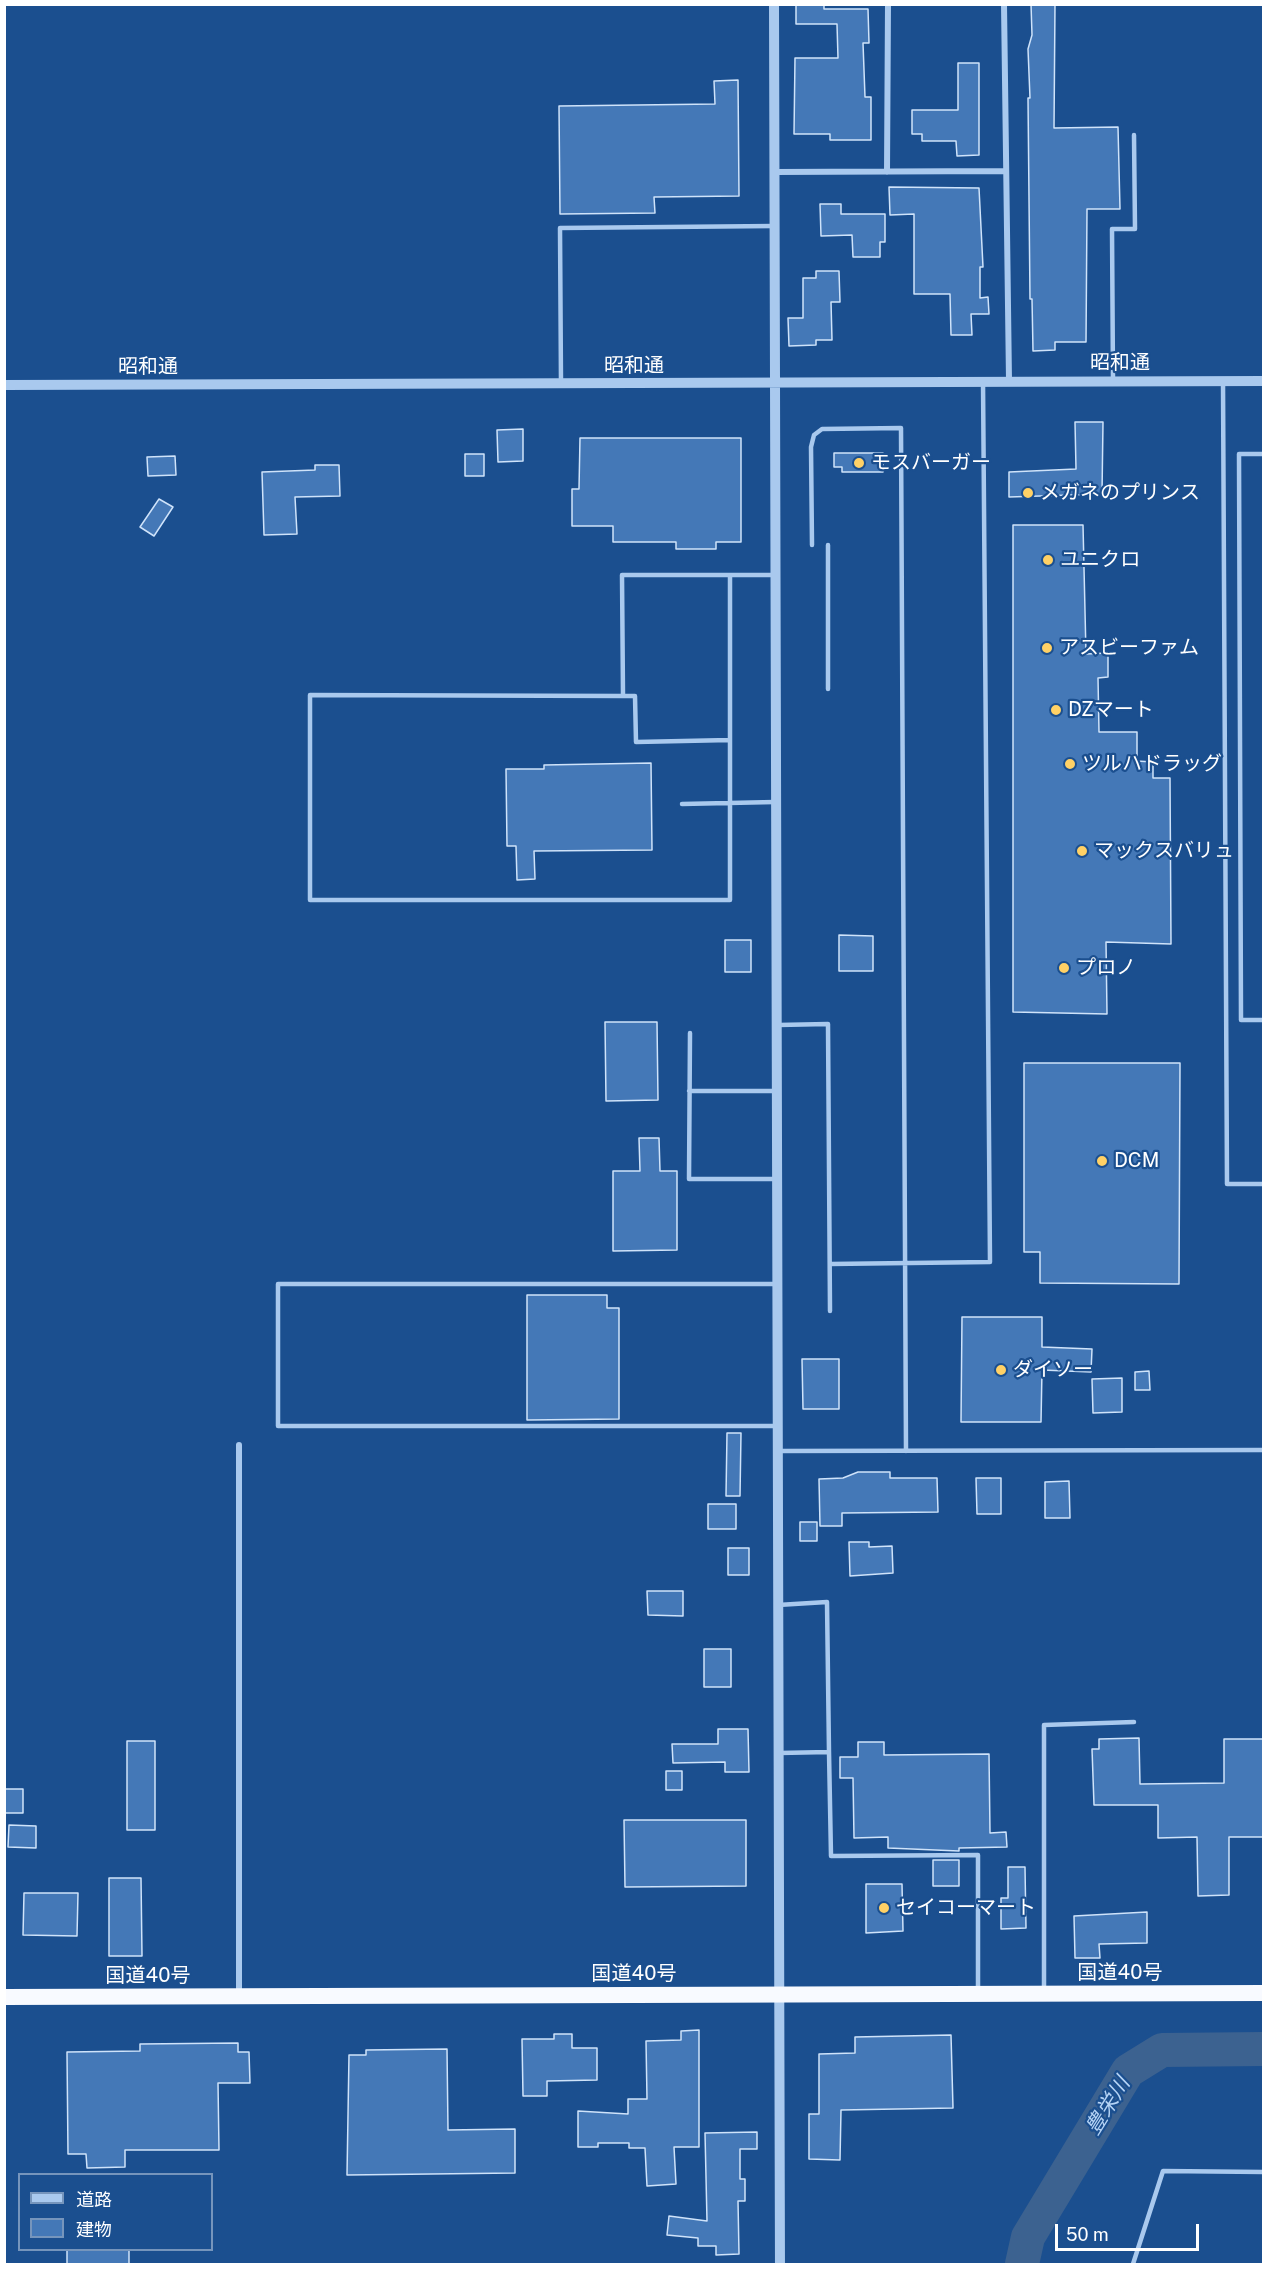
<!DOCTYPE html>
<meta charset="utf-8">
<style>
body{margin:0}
#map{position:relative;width:1268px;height:2269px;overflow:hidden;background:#1b4f8f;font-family:"Public Sans","Noto Sans JP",sans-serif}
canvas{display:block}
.frame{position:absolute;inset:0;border:6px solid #fff;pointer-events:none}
.legend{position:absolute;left:18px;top:2173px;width:195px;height:78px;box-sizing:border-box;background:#1b4f8f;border:2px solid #7695bc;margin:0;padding:8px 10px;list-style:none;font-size:18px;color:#fff}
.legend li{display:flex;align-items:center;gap:12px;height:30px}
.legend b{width:30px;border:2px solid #7695bc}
.scale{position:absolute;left:1055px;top:2224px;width:144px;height:27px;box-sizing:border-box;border:3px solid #fff;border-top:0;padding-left:8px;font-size:18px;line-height:21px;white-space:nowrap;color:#fff;-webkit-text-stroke:4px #1b4f8f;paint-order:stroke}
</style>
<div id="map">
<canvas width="1268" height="2269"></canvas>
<div class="frame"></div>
<ul class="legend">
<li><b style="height:8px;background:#a9c9ee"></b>道路</li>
<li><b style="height:16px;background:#4478b7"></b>建物</li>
</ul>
<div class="scale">50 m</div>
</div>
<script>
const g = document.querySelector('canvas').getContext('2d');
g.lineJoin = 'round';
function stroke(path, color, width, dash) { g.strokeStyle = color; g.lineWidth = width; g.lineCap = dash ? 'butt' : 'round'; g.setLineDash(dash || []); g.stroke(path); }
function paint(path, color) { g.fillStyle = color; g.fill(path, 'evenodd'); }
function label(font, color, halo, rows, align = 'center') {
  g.font = font + ' "Public Sans","Noto Sans JP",sans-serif'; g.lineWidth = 4.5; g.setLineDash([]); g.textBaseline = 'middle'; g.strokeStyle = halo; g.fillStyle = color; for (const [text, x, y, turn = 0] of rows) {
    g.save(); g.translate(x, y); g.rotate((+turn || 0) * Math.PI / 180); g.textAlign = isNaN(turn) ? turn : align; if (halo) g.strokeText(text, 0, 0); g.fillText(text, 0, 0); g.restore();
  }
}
const river = new Path2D(`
 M1022 2264 1028 2237 1128 2071 1162 2050 1264 2049`);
const building = new Path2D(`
 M796 4H824V9H868L869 43H863L865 97H871V140H830V134H794L795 58H838L837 24H796Z
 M1031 4H1055L1054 128 1118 127 1120 209H1087L1086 342H1055V350L1033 351 1032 299H1030L1028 98H1030L1028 49 1032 35Z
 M958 63H979V155L957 156 956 141H922V134H912V110H958Z
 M738 80 739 196 654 197 655 213 560 214 559 106 715 104 714 81Z
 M889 187 979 188 983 267H980V298L988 297 989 314H971L972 335H951L950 294H914V214L890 215Z
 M820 204H841V214H885V242H880V257H853L852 235 821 236Z
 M816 271H839L840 302H831L832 340H816V345L789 346 788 318H803V278H816Z
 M1075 422H1103L1102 494 1009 497V472L1076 469Z
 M523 429V461L498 462 497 430Z
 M580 438H741V542H716V549H676V542H613V526H572V489H579Z
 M834 453H883V472H842V467H834Z
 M465 454H484V476H465Z
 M175 456 176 475 148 476 147 457Z
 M315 465H339L340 496 295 497 297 534 264 535 262 472 315 470Z
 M159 499 173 507 154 536 140 527Z
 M1013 525H1083L1086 654 1108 653V677L1098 678 1099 732H1137V761L1153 762V778H1170L1171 944 1106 942 1107 1014 1013 1012Z
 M651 763 652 850 534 851 535 879 517 880 516 846H507L506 769H544V765Z
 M839 935 873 936V971H839Z
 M725 940H751V972H725Z
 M605 1022H657L658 1100 606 1101Z
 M1024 1063H1180L1179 1284 1040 1283V1252H1024Z
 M639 1138H659L660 1171H677V1250L613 1251V1171H640Z
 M527 1295H607V1308H619V1419L527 1420Z
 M962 1317H1042V1347L1092 1349 1091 1372 1042 1370 1041 1422H961Z
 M802 1359H839V1409H803Z
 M1149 1371 1150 1390H1135V1372Z
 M1122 1378V1412L1093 1413 1092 1379Z
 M727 1433H741L740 1496H726Z
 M858 1472H890V1478H937L938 1512 842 1513V1526H820L819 1479 843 1478Z
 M976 1478H1001V1514H977Z
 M1069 1481 1070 1518H1045V1482Z
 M708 1504H736V1529H708Z
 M800 1522H817V1541H800Z
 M849 1542H869V1547L892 1546 893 1573 850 1576Z
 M728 1548H749V1575H728Z
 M647 1591H683V1616L648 1615Z
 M704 1649H731V1687H704Z
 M718 1729H748L749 1772H725V1762L673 1763 672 1744H718Z
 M1139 1738 1140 1784 1224 1783V1739H1263V1837H1229V1895L1198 1896 1197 1837 1158 1838V1805H1094L1092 1749H1099V1739Z
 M127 1741H155V1830H127Z
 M858 1742H884V1755L989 1754 990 1833 1006 1832 1007 1847 959 1848V1851L888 1848V1837L854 1838 853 1778H840V1757H858Z
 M666 1771H682V1790H666Z
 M4 1789H23V1813H4Z
 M624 1820H746V1886L625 1887Z
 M9 1825 36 1826V1848L8 1847Z
 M933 1860H959V1886H933Z
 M1008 1867H1025L1026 1928 1001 1929V1898H1008Z
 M109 1878H141L142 1956H109Z
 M866 1884H902L903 1931 866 1933Z
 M24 1893H78L77 1936 23 1935Z
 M1147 1912V1943L1099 1944 1100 1958H1075L1074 1916Z
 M699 2030V2147H674L676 2184 647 2186 645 2148H629V2143H598V2147H578V2111L628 2114V2099H647L646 2041 681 2040V2031Z
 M554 2034H572V2048H597V2080L547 2081V2096H523L522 2039H554Z
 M951 2035 953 2108 841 2110 840 2160 809 2159V2114H819V2054L855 2053V2037Z
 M238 2043V2052H249L250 2083H218L219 2150H125V2167L87 2168 86 2154H68L67 2052 140 2051V2044Z
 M447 2049 448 2130 515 2129V2173L347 2175 349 2055H366V2050Z
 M757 2132V2149H740V2179H745V2201H738L739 2254 716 2255V2246H698V2238L667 2235 669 2216 707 2221 705 2133Z
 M67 2250H129V2265H67Z`);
const service = new Path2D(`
 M1113 380 1112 229H1135L1134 135
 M1223 381 1227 1184H1264
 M561 384 560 228 774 226
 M1264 454H1239L1241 1020H1264
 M812 545 811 447 814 435 822 429 901 428 906 1451
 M828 545V689
 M730 575V900H310V695L623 696 622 575H774
 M623 696H635L636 742 730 740
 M682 804 775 802
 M778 1025 828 1024 830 1311
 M690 1033 689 1179H776
 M689 1091H776
 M830 1264 990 1262 983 381
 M777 1284H278V1426H777
 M778 1451 1264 1450
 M778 1605 827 1602 829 1752 779 1753
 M829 1752 831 1856 978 1855V1991
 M1044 1989V1725L1134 1722
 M1133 2264 1163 2171 1264 2172`);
const minor = new Path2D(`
 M1004 4 1009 381
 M774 172 1006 171
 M887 172 888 4
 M239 1996V1445`);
const tertiary = new Path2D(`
 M774 4 780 2264
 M4 385 1264 381`);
const trunk = new Path2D(`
 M4 1997 1264 1993`);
const markers = [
 [859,463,6,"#ffd166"],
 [1028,493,6,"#ffd166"],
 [1048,560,6,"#ffd166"],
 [1047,648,6,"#ffd166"],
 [1056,710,6,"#ffd166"],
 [1070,764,6,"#ffd166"],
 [1082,851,6,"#ffd166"],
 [1064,968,6,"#ffd166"],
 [1102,1161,6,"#ffd166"],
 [1001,1370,6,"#ffd166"],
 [884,1908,6,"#ffd166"]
];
const streetNames = [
 ["昭和通",1120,363],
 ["昭和通",634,366],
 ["昭和通",148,367],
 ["国道40号",1120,1973],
 ["国道40号",634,1974],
 ["国道40号",148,1976]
];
const poiNames = [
 ["モスバーガー",871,463],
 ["メガネのプリンス",1040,493],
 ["ユニクロ",1060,560],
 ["アスビーファム",1059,648],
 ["DZマート",1068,710],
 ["ツルハドラッグ",1082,764],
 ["マックスバリュ",1094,851],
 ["プロノ",1076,968],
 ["DCM",1114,1161],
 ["ダイソー",1013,1370],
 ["セイコーマート",896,1908]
];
const waterNames = [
 ["豊栄川",1108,2106,-58]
];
stroke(river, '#3c6290', 34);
paint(building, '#4478b7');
stroke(building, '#cfe3fa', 1.5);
stroke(service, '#a9c9ee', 4.5);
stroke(minor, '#a9c9ee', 6);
stroke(tertiary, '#a9c9ee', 10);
stroke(trunk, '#f8faff', 16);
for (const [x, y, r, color] of markers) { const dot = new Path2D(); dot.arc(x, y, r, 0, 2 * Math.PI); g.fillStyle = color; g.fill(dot); stroke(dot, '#1b4f8f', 2); }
label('20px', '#fff', '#1b4f8f', streetNames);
label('20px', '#fff', '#1b4f8f', poiNames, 'left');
label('italic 21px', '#b5d3f5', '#1b4f8f', waterNames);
</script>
